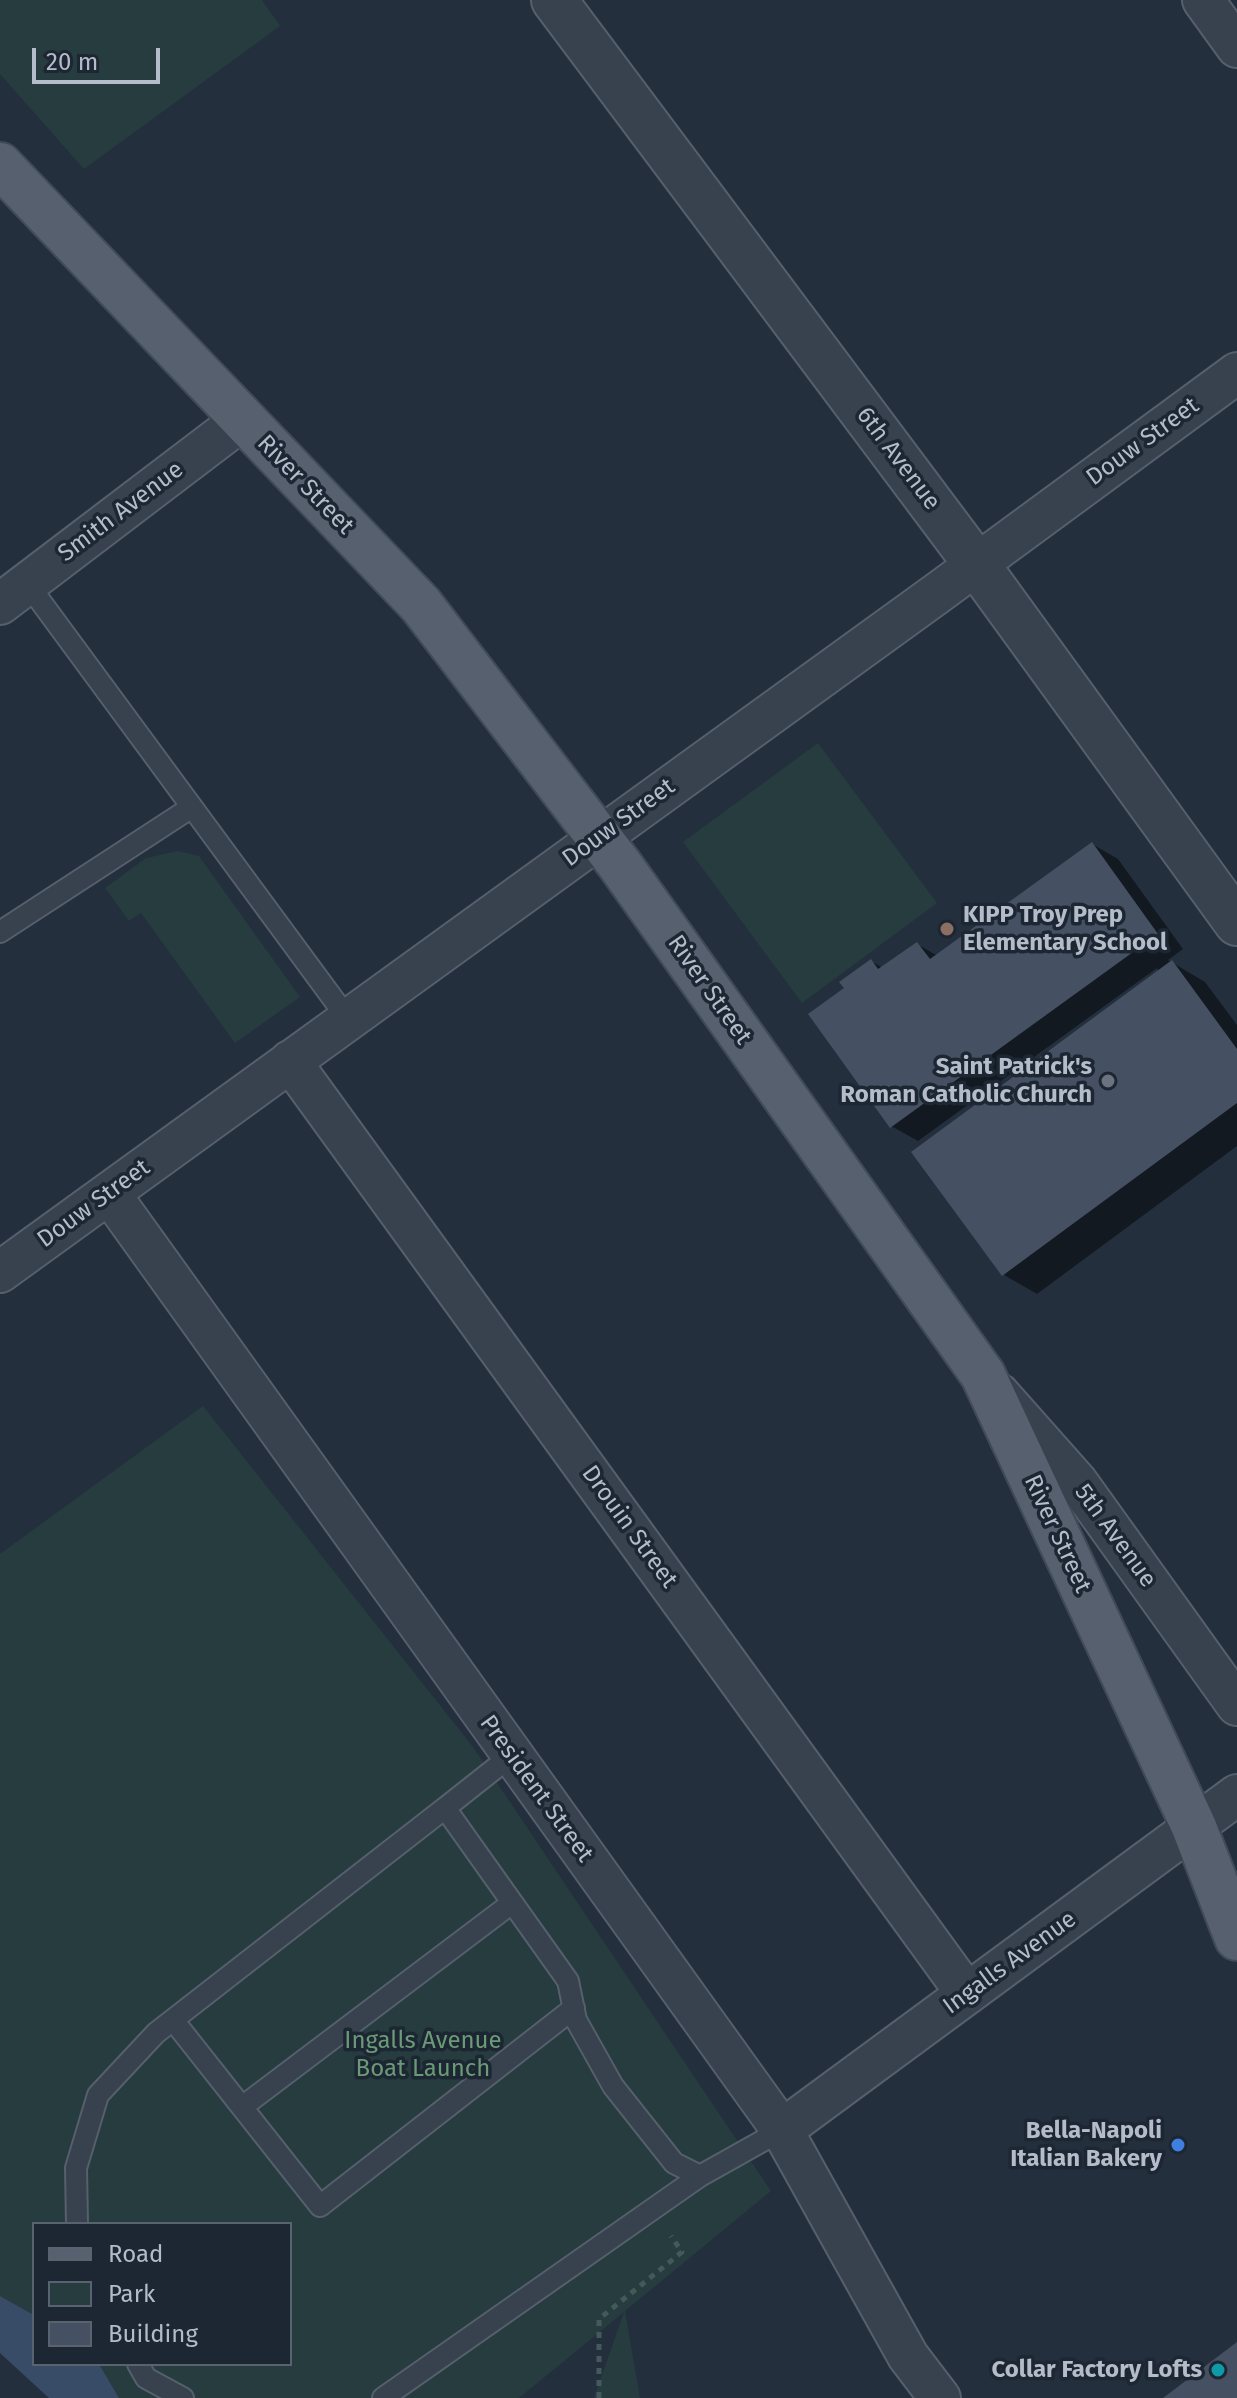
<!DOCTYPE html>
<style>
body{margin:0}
#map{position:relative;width:1237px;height:2398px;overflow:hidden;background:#242f3e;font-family:"Fira Sans",sans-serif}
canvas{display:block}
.legend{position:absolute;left:32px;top:2222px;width:260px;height:144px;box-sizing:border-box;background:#1d2633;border:2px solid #59626f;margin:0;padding:10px 14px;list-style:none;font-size:24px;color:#b4bcc9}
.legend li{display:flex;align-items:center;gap:16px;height:40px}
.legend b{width:40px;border:2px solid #59626f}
.scale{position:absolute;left:32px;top:48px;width:128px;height:36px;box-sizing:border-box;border:4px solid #b4bcc9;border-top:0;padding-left:10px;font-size:24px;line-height:28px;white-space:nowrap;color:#b4bcc9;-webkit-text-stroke:6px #1d2633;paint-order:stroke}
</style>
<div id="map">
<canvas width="1237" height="2398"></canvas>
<ul class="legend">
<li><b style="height:10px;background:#56606e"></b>Road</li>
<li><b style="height:22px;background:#263c3f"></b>Park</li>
<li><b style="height:22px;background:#455162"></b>Building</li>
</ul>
<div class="scale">20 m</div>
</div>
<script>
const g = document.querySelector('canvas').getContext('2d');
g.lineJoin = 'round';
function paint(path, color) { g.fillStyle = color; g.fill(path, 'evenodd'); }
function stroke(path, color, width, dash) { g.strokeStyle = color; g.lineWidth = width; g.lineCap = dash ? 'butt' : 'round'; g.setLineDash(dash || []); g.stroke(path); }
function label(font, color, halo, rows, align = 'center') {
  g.font = font + ' "Fira Sans",sans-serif'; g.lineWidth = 7; g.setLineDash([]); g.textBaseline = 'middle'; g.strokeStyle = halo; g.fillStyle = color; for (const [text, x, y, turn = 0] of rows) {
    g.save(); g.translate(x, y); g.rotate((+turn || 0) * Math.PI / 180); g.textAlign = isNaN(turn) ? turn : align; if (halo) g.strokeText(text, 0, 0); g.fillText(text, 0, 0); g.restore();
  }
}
const green = new Path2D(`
 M0 0H262L280 26 84 169 0 74Z
 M818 743 937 903 802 1003 683 842Z
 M178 851 199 856 300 997 235 1043 141 913 129 921 105 888 146 858Z
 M203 1406 473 1747 771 2191 625 2311 640 2398H594L624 2312 519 2398H119L99 2364H290V2224H34V2315L0 2296V1554Z`);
const water = new Path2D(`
 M0 2296 34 2315V2364H99L119 2398H0Z`);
const pier = new Path2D(`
 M0 2353 49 2398H0Z`);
const shadow = new Path2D(`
 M1092 844 1118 859 1183 949 1168 960 1205 982 1237 1025V1146L1037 1294 1004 1275 1159 972 1157 968 918 1141 891 1126 847 988 871 961 883 968 917 944 938 956Z`);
const building = new Path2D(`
 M1092 842 1158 934 890 1128 808 1014 844 988 839 982 871 959 878 969 917 942 930 959Z
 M1172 960 1237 1049V1103L1002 1276 911 1152Z
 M1237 2342V2398H1163Z`);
const path = new Path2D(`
 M599 2398V2319L682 2252 671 2236`);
const service = new Path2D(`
 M27 583 348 1019
 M0 932 192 807
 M512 1755 445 1808 568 1981 576 2020 613 2086 674 2163 700 2176 782 2130
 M173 2020 320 2206 574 2008
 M242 2107 512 1903
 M77 2224 76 2168 98 2095 156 2033 445 1808
 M138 2364 146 2378 183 2398
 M383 2398 700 2176`);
const minor = new Path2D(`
 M1203 0 1237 47
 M0 604 242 420
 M290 1061 967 1994
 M109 1193 782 2130 908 2356 940 2398
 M0 1272 939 592 1237 373
 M999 1394 1077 1482 1237 1705
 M782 2130 1237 1795`);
const tertiary = new Path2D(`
 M554 0 977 565 1237 923`);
const primary = new Path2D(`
 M0 165 421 605 620 865 983 1375 1194 1827 1237 1938`);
const markers = [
 [947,929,8,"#8d6e63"],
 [1108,1081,8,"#6b7280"],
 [1178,2145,8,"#3f7fe0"],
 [1218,2370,8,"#0f9aa8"]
];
const streetNames = [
 ["Douw Street",1143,442,-36],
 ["6th Avenue",898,459,53],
 ["River Street",305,485,46],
 ["Smith Avenue",121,512,-37],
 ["Douw Street",619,823,-36],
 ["River Street",709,990,55],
 ["Douw Street",94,1204,-36],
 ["Drouin Street",629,1527,54],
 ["River Street",1057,1534,65],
 ["5th Avenue",1115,1536,54],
 ["President Street",536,1789,54],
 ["Ingalls Avenue",1010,1963,-36]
];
const poiNames = [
 ["KIPP Troy Prep",963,915,"left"],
 ["Elementary School",963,943,"left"],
 ["Saint Patrick's",1092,1067],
 ["Roman Catholic Church",1092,1095],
 ["Bella-Napoli",1162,2131],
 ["Italian Bakery",1162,2159],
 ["Collar Factory Lofts",1202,2370]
];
const parkNames = [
 ["Ingalls Avenue",423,2041],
 ["Boat Launch",423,2069]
];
paint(green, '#263c3f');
paint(water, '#394c67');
paint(pier, '#242f3e');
paint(shadow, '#0007');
paint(building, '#455162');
stroke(service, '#565f6c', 24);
stroke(minor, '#565f6c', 44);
stroke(tertiary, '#565f6c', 48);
stroke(primary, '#414a57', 48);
stroke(path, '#44595c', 5, [6, 6]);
stroke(service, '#38414e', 20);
stroke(minor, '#38414e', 40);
stroke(tertiary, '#38414e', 44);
stroke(primary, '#56606e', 44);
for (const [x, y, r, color] of markers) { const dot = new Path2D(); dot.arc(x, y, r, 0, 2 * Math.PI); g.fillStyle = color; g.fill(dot); stroke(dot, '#1d2633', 3); }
label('24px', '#b4bcc9', '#1d2633', streetNames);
label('bold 24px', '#b4bcc9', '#1d2633', poiNames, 'right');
label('24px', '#6b9a76', '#1d2633', parkNames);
</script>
